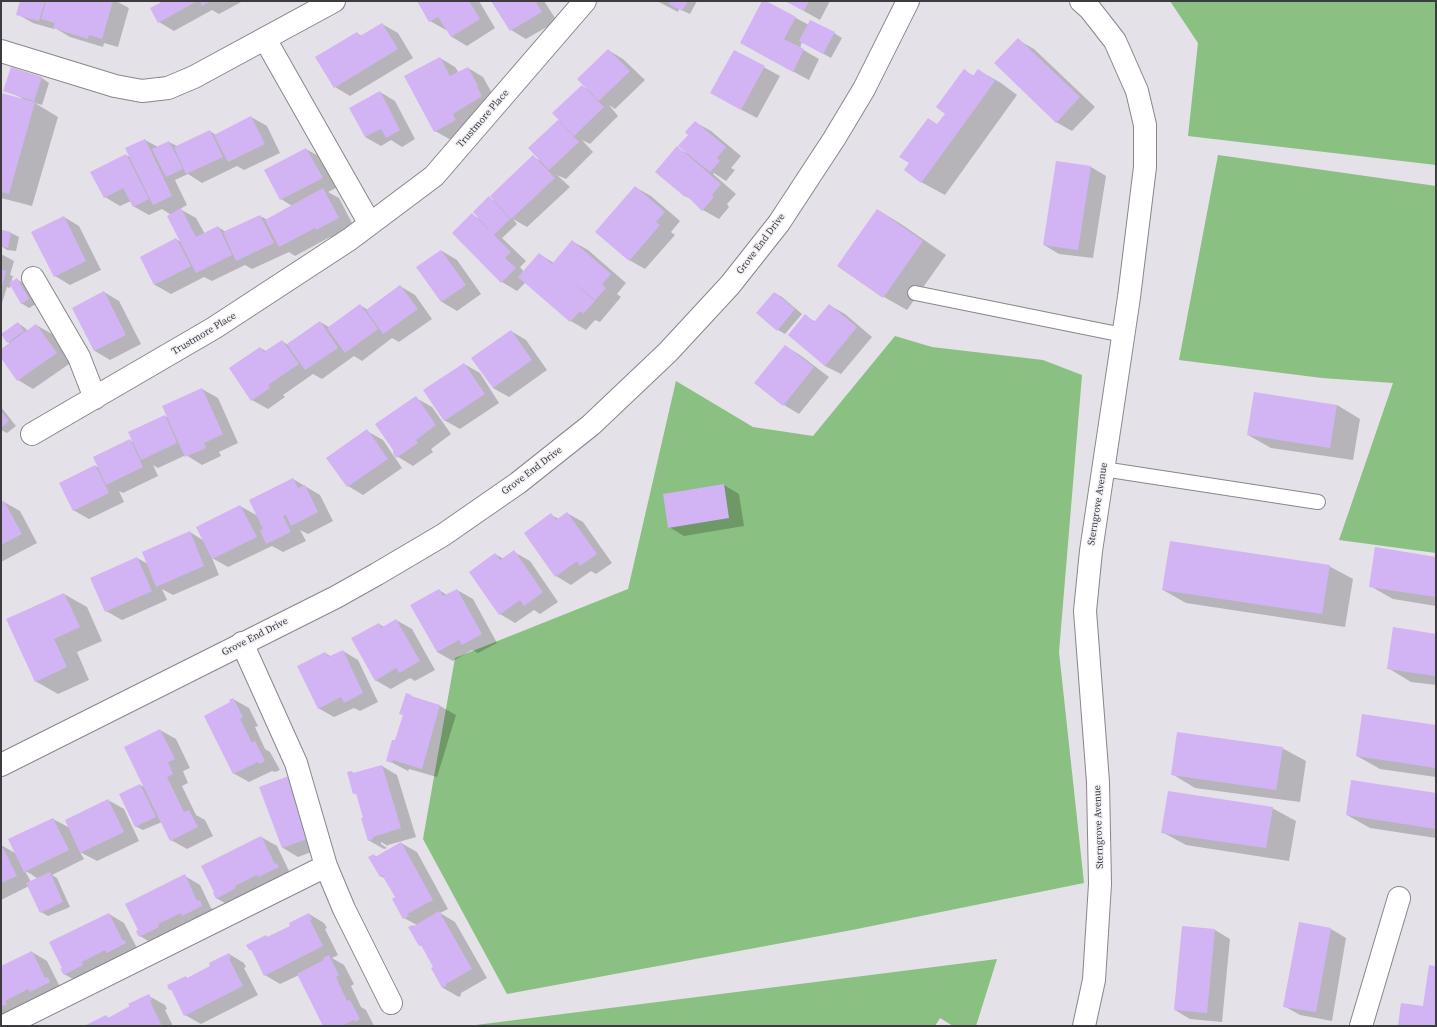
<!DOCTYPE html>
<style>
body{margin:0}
#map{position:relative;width:1437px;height:1027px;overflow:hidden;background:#e4e1e8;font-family:"Source Serif 4",serif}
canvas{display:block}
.frame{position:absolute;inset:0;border:2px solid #3c3b3e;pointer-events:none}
</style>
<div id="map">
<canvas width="1437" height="1027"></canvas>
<div class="frame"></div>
</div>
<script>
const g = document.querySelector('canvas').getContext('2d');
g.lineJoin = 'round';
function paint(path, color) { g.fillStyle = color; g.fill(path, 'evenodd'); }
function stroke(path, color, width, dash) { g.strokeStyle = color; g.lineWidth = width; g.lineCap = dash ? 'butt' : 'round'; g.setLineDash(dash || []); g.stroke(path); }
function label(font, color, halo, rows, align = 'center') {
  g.font = font + ' "Source Serif 4",serif'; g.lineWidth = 3; g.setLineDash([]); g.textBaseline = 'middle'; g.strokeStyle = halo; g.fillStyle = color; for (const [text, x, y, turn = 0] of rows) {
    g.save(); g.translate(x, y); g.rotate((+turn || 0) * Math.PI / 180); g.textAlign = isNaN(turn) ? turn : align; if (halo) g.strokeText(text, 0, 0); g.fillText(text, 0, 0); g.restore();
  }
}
const green = new Path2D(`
 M1170 1H1436V165L1188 136 1198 43Z
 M1218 155 1436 186V553L1339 540 1393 383 1322 378 1179 360Z
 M895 336 932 347 1043 360 1082 375 1059 652 1084 883 852 930 507 994 423 839 455 658 628 589 676 381 753 427 813 436Z
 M997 959 976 1026H953L940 1018 935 1026H468Z`);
const shadow = new Path2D(`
 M21 1H116L129 8 118 47 104 43 103 47 70 37 55 28 54 29 33 23 17 14Z
 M160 1H243L219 14 212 10 174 31 159 22 161 3Z
 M418 1H479L495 28 467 46 452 37 447 29 446 30 430 21Z
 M492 1H544L557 21 526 39 511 30Z
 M657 1H697L690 14 679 9 678 12Z
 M764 1 809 25 834 33 842 38 831 58 802 42 800 48 819 59 809 80 757 52Z
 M786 1H830L820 20Z
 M382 24 398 33 413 58 350 96 335 87 357 33 362 36Z
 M1018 40 1034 49 1095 107 1072 131 1056 122Z
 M608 50 623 59 645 80 615 109 609 105 618 116 590 144 582 140 593 152 566 179 557 175 570 187 527 227 513 219 517 224 502 238 526 261 520 267 524 272 539 254 554 263 572 241 588 250 626 283 617 294 621 297 600 322 595 320 586 330 571 321 526 282 517 291 502 282 472 215 480 219 489 198 495 201 533 157 541 161 529 148 560 120 582 86 589 90Z
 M734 51 780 76 757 118 727 102Z
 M440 58 455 67 459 73 468 68 483 77 493 95 451 140 435 131Z
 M12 68 42 78 49 83 42 105 35 103 58 117 32 206 1 198V94L21 100 22 98 4 90Z
 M978 70 1001 83 1017 95 945 195 921 182 946 113 964 71 974 76Z
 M380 92 395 101 415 139 402 147 391 140 381 146 365 137Z
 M251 117 267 126 280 153 244 170 237 166 202 183 188 174 175 180 187 205 180 209 196 218 205 234 218 227 226 232 260 216 268 220 292 206 281 199 306 149 322 158 338 187 328 192 339 198 354 227 333 239 330 237 295 256 289 252 252 269 245 265 212 281 204 277 171 294 155 285 141 257 176 239 181 242 171 215 162 209 149 215 133 206 131 201 120 206 105 197 126 155 132 158 145 140 158 147 169 142 177 146 210 131 216 135Z
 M695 122 711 131 741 156 731 168 735 170 726 181 714 173 713 174 736 194 727 204 729 207 719 219 703 210 693 200 685 196 677 148 687 153 689 134Z
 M1091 167 1106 176 1093 258 1059 254 1044 245Z
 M635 187 651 196 680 221 671 232 675 235 645 269 629 260Z
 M878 210 901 224 946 255 907 310 884 297 839 265Z
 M64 217 79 226 101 270 70 285 55 276Z
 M3 231 11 233 19 237 16 251 7 250 1 246Z
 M442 251 457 260 481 294 457 311 442 302 418 267Z
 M1 254 14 261 10 275 13 276 11 283 18 280 25 284 36 304 29 308 21 303 11 285 10 288 7 287 1 306Z
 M400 286 415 295 432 319 399 342 392 338 362 361 354 356 322 379 313 374 283 395 285 397 268 409 252 400 260 348 266 351 282 341 288 345 320 322 329 327 360 305 368 310Z
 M104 292 119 301 141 344 110 360 95 351Z
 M775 293 782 297 802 314 785 334 778 330Z
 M829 305 845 314 872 337 841 374 825 366 789 335 805 316 816 322Z
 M18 323 25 328 28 331 36 325 52 334 72 362 33 389 18 380 1 357V350L10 344 8 342Z
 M511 331 526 340 547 370 509 397 493 388Z
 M785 346 800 355 829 377 799 414 784 405 755 383Z
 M464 364 480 373 499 403 460 429 444 420Z
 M202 389 218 398 238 443 219 452 221 456 202 465 186 455 158 468 153 465 158 476 123 493 119 491 124 502 89 519 73 510 95 466 100 468 130 440 135 443 165 416 169 418Z
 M416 398 432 407 451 434 431 449 433 452 413 466 395 455Z
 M1337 405 1360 419 1353 460 1271 448 1248 435Z
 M1 407 16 426 7 433 1 430Z
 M367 431 383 440 402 468 363 495 348 486Z
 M293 479 320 495 333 521 308 534 300 530 306 541 283 552 272 546 228 567 212 558 219 575 173 595 162 589 167 600 122 620 106 611 137 558 148 564 190 532 204 541 197 527 240 506 258 516Z
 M724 485 739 494 744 526 684 536 669 527Z
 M4 502 20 511 37 543 1 562V503Z
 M567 513 583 522 612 563 596 574 591 571 571 585 556 576 551 515 559 519Z
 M514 552 530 561 558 602 540 614 534 610 515 623 500 614 495 554 504 559Z
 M1436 558V606L1393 599 1370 586Z
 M1329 566 1353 579 1345 627 1186 603 1163 590Z
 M439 590 447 595 457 590 473 599 497 643 478 653 472 650 453 661 437 652Z
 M64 594 87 607 102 641 77 652 89 680 58 694 35 681Z
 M396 620 412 629 435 670 415 681 410 678 391 689 375 680 379 624 384 627Z
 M1436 635V685L1411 682 1388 668Z
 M343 651 358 660 378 702 360 711 354 708 334 717 318 708 325 653 332 657Z
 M406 694 418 699 440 706 456 715 437 777 409 769 408 771 387 760 396 741 404 715Z
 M233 699 249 708 258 726 255 727 265 749 270 752 280 770 275 772 272 771 249 782 233 773Z
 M1436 726V777L1380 769 1357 756Z
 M160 730 176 739 190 768 183 771 188 783 182 786 196 815 205 820 213 836 187 849 171 840 162 822 143 830 135 826 140 785 145 787Z
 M1282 748 1306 761 1300 802 1195 788 1172 774Z
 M382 766 397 775 416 837 388 845V846L381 842V844L387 848 384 849 368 840 364 818 358 795 354 793 352 772 355 774Z
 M260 787 325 847 298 857 283 848Z
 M1436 794V838L1370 828 1347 815Z
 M108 800 124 809 139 841 97 861 80 852 84 859 52 875 57 878 70 907 48 916 41 912 29 886 1 900V845L17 854 53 819 70 828ZM25 871 31 874 38 879 31 882Z
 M1272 808 1296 821 1289 861 1186 845 1162 832Z
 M261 837 277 846 289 871 293 873 232 907 216 898Z
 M401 843 417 852 448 909 440 913 455 922 487 978 461 993V995L459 997 443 988 432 969 435 967 423 947 420 945 415 927 417 925 404 918 396 898 386 879 380 876 374 855 377 857Z
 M185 876 200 885 211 908 215 910 155 945 140 936Z
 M109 914 124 923 137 948 140 950 80 983 64 974Z
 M309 914 324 923 327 928 325 929 338 955 332 958 344 965 354 984 351 986 361 1007 366 1010 374 1026H325L299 975 280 984 265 975 253 951 250 950 266 936 269 938 292 926Z
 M1331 929 1346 938 1332 1021 1300 1015 1284 1006Z
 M1215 930 1230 939 1222 1022 1190 1019 1175 1010Z
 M32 952 47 961 59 985 63 988 1 1021V967Z
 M229 954 244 963 246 967 244 968 258 995 201 1024 185 1015 173 991 170 989 186 977 188 979 212 967Z
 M149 996 165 1005 167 1009 165 1010 173 1026H87L106 1016 109 1018Z`);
const building = new Path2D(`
 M20 1H45L39 21 16 15Z
 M46 1H113L102 39 89 35 88 39 53 28 55 23 41 19Z
 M159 1H197L158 23 150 8 160 3Z
 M200 1H211L202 6Z
 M417 1H469L480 19 451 37 438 17 429 22Z
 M491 1H535L542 12 510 31Z
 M671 1H688L682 11 669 4Z
 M762 1H766L796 17 784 39 804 49 793 72 740 43Z
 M785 1H809L804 11Z
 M810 20 835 32 823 54 799 41Z
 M382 23 398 49 334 88 315 57 357 32 360 36Z
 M1018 38 1080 97 1056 123 994 63Z
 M608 49 630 71 599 101 577 79Z
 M734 50 765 66 741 110 710 93Z
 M440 57 450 76 468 67 478 86 477 87 482 96 453 114 456 120 434 132 404 76Z
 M11 67 42 77 34 101 3 91Z
 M964 69 973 76 978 69 995 81 921 183 904 170 909 163 899 157 928 118 937 124 945 114 936 107Z
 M582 85 604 107 574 136 552 113Z
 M380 91 400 130 386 138 381 129 365 137 349 108Z
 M1 93 35 102 9 194 1 192Z
 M251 116 265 144 228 162 214 135Z
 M558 120 579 142 549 170 528 148Z
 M695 121 726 147 717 158 720 161 710 172 678 146 688 135 685 132Z
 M210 130 223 157 186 174 174 147Z
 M145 139 172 196 153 205 125 148Z
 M169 141 183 169 166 177 152 149Z
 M677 146 721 184 712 195 714 197 702 211 686 195 685 197 655 172Z
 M306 148 323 178 280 200 264 170Z
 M126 154 149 199 133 207 123 188 104 198 90 172Z
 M533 155 555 178 511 219 490 196Z
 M1056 161 1091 166 1078 250 1043 245Z
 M635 186 665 212 656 222 660 225 629 261 595 232Z
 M323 188 339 218 316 230 315 228 279 247 265 220Z
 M489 196 510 219 494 235 511 252 505 258 516 268 501 283 452 233 472 213 492 233 473 212Z
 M181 208 196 237 218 226 232 255 196 273 167 216Z
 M877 209 923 241 883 298 837 266Z
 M260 215 274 243 236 261 223 232Z
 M64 216 86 261 54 277 31 232Z
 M2 230 11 232 8 248 1 246Z
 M176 238 191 266 154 285 140 257Z
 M572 240 611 274 602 284 606 288 595 300 559 270 595 301 583 314 580 311 570 322 518 277 539 253 552 264Z
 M441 250 466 285 441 302 416 267Z
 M1 269 6 271 2 287H1Z
 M17 278 29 299 21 304 9 283Z
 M400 285 418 309 383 334 366 310Z
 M104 291 126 335 94 351 72 308Z
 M774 292 795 309 777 331 756 313Z
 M360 304 378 329 345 353 327 328Z
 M829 304 857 327 825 366 788 335 805 314 814 322Z
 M320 321 338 348 305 370 287 344Z
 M18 322 24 331 7 343 1 334Z
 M36 324 57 353 17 381 1 358V349Z
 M511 330 532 360 493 388 471 358Z
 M282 340 299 364 268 385 270 388 251 401 229 368 260 347 264 352Z
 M785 345 814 367 783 406 754 383Z
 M464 363 485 394 444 421 423 390Z
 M202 388 223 434 204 443 206 448 185 457 162 406Z
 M1254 392 1337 405 1330 448 1247 435Z
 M416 396 436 425 416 440 418 443 396 458 393 453V450L375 424Z
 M1 411 9 421 1 428Z
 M165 415 177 443 141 460 128 432Z
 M367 429 388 459 347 487 326 458Z
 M130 439 143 467 106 485 93 457Z
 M95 465 109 493 73 511 59 483Z
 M293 478 298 488 305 485 318 512 291 526 286 515 283 516 291 532 266 544 260 530 263 529 249 500Z
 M724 484 729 518 668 528 663 494Z
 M4 501 22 534 1 545V502Z
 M240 505 257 537 212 559 196 527Z
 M567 512 597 554 580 566 577 561 555 577 524 533 551 513 556 520Z
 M190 531 204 566 156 587 142 552Z
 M1170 541 1330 565 1322 614 1162 590Z
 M1375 547 1436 557V597L1369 587Z
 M514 550 543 592 524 606 520 600 499 615 469 572 495 553 500 560Z
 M137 557 152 591 105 612 90 578Z
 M439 589 443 596 457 589 482 634 462 645 459 640 437 652 410 605Z
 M64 593 80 627 54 639 67 667 35 682 6 619Z
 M396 619 420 661 399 673 396 668 375 681 351 638 379 623 381 628Z
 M1393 627 1436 634V676L1387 669Z
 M343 650 363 693 344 703 341 697 318 709 297 666 325 652 328 657Z
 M406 693 412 695 411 696 440 705 422 769 393 760 392 763 386 761 392 740H395L403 715 399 714Z
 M233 698 243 717 240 719 252 743 255 741 265 761 259 764 258 762 233 774 204 716 230 702 229 700Z
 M1362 714 1436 725V768L1356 756Z
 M160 729 175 759 168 762 173 774 167 777 184 812 189 810 198 827 170 841 124 747Z
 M1177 732 1283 747 1276 790 1171 775Z
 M382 765 401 828 373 837V839L368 841 361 818H363L356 793 353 794 347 772 352 771 353 773Z
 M289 776 310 838 282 848 259 787Z
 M1351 780 1436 793V829L1346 815Z
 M140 784 156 817 135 827 119 794Z
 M1168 791 1273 807 1266 848 1161 833Z
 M108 799 124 832 80 853 65 820Z
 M53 818 69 850 24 872 8 839Z
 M261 836 275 864 277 863 279 867 258 877 257 875 235 886 236 888 216 899 213 893 214 892 201 866Z
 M401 842 433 900 407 914 409 916 403 919 392 899 395 897 382 875 380 877 368 857 374 854 375 857Z
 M1 844 17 876 1 883Z
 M50 872 63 902 40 913 26 883Z
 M185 874 197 901 200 900 202 906 182 916 181 913 158 924 159 927 139 937 136 931 138 930 125 904Z
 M439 911 472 969 446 984V986L442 988 431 968 433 967 421 945 419 946 408 927 413 925 414 926Z
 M109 913 123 941 125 940 126 943 107 953 105 950 82 962 83 965 64 975 60 969 62 968 49 942Z
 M309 913 312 920H310L323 946 264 976 251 949 249 950 246 945 266 935 267 937 290 926 289 923Z
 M1299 922 1331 928 1316 1012 1283 1007Z
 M1182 926 1215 929 1207 1013 1174 1010Z
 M32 951 45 978 48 977 50 982 30 992 28 989 5 1001 7 1004 1 1007V966Z
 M229 953 231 958 229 959 243 986 184 1016 171 989 169 990 167 985 186 976 187 978 210 966 209 963Z
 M329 955 339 975 336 977 347 1001 350 1000 360 1019 355 1022 354 1020 341 1026H323L297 974 324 960 323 958Z
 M1429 965 1436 966V1026H1398L1401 1003 1423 1006Z
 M149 994 152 1000 150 1001 162 1026H84L106 1015 108 1018 130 1006 128 1004Z`);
const service = new Path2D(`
 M915 293 1123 335
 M1103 469 1318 502`);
const minor = new Path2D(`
 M1081 1 1090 9 1115 41 1137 91 1145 125V167L1129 297 1091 551 1085 611 1098 782 1100 884 1094 980 1084 1026
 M265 39 370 224
 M1 51 115 86 142 91 168 88 194 77 334 1
 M33 278 79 357 95 398
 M32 434 214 328 350 239 434 176 585 1
 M242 643 296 763 326 866 344 909 391 1003
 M4 1026 326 866
 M1361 1026 1399 898`);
const tertiary = new Path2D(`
 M1 765 336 597 377 574 443 535 518 483 591 425 668 352 730 285 779 223 834 139 864 89 908 1`);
const streetNames = [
 ["Trustmore Place",483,119,-49],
 ["Grove End Drive",761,244,-53],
 ["Trustmore Place",204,334,-31],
 ["Grove End Drive",532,471,-37],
 ["Sterngrove Avenue",1098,504,-81],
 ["Grove End Drive",255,637,-27],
 ["Sterngrove Avenue",1099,827,-92]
];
paint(green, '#8ac081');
paint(shadow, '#0003');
paint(building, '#d2b3f4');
stroke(service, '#89868c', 16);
stroke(minor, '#89868c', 24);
stroke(tertiary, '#89868c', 24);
stroke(service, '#fff', 14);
stroke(minor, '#fff', 22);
stroke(tertiary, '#fff', 22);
label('10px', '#3c3b3e', '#f2eff5', streetNames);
</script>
